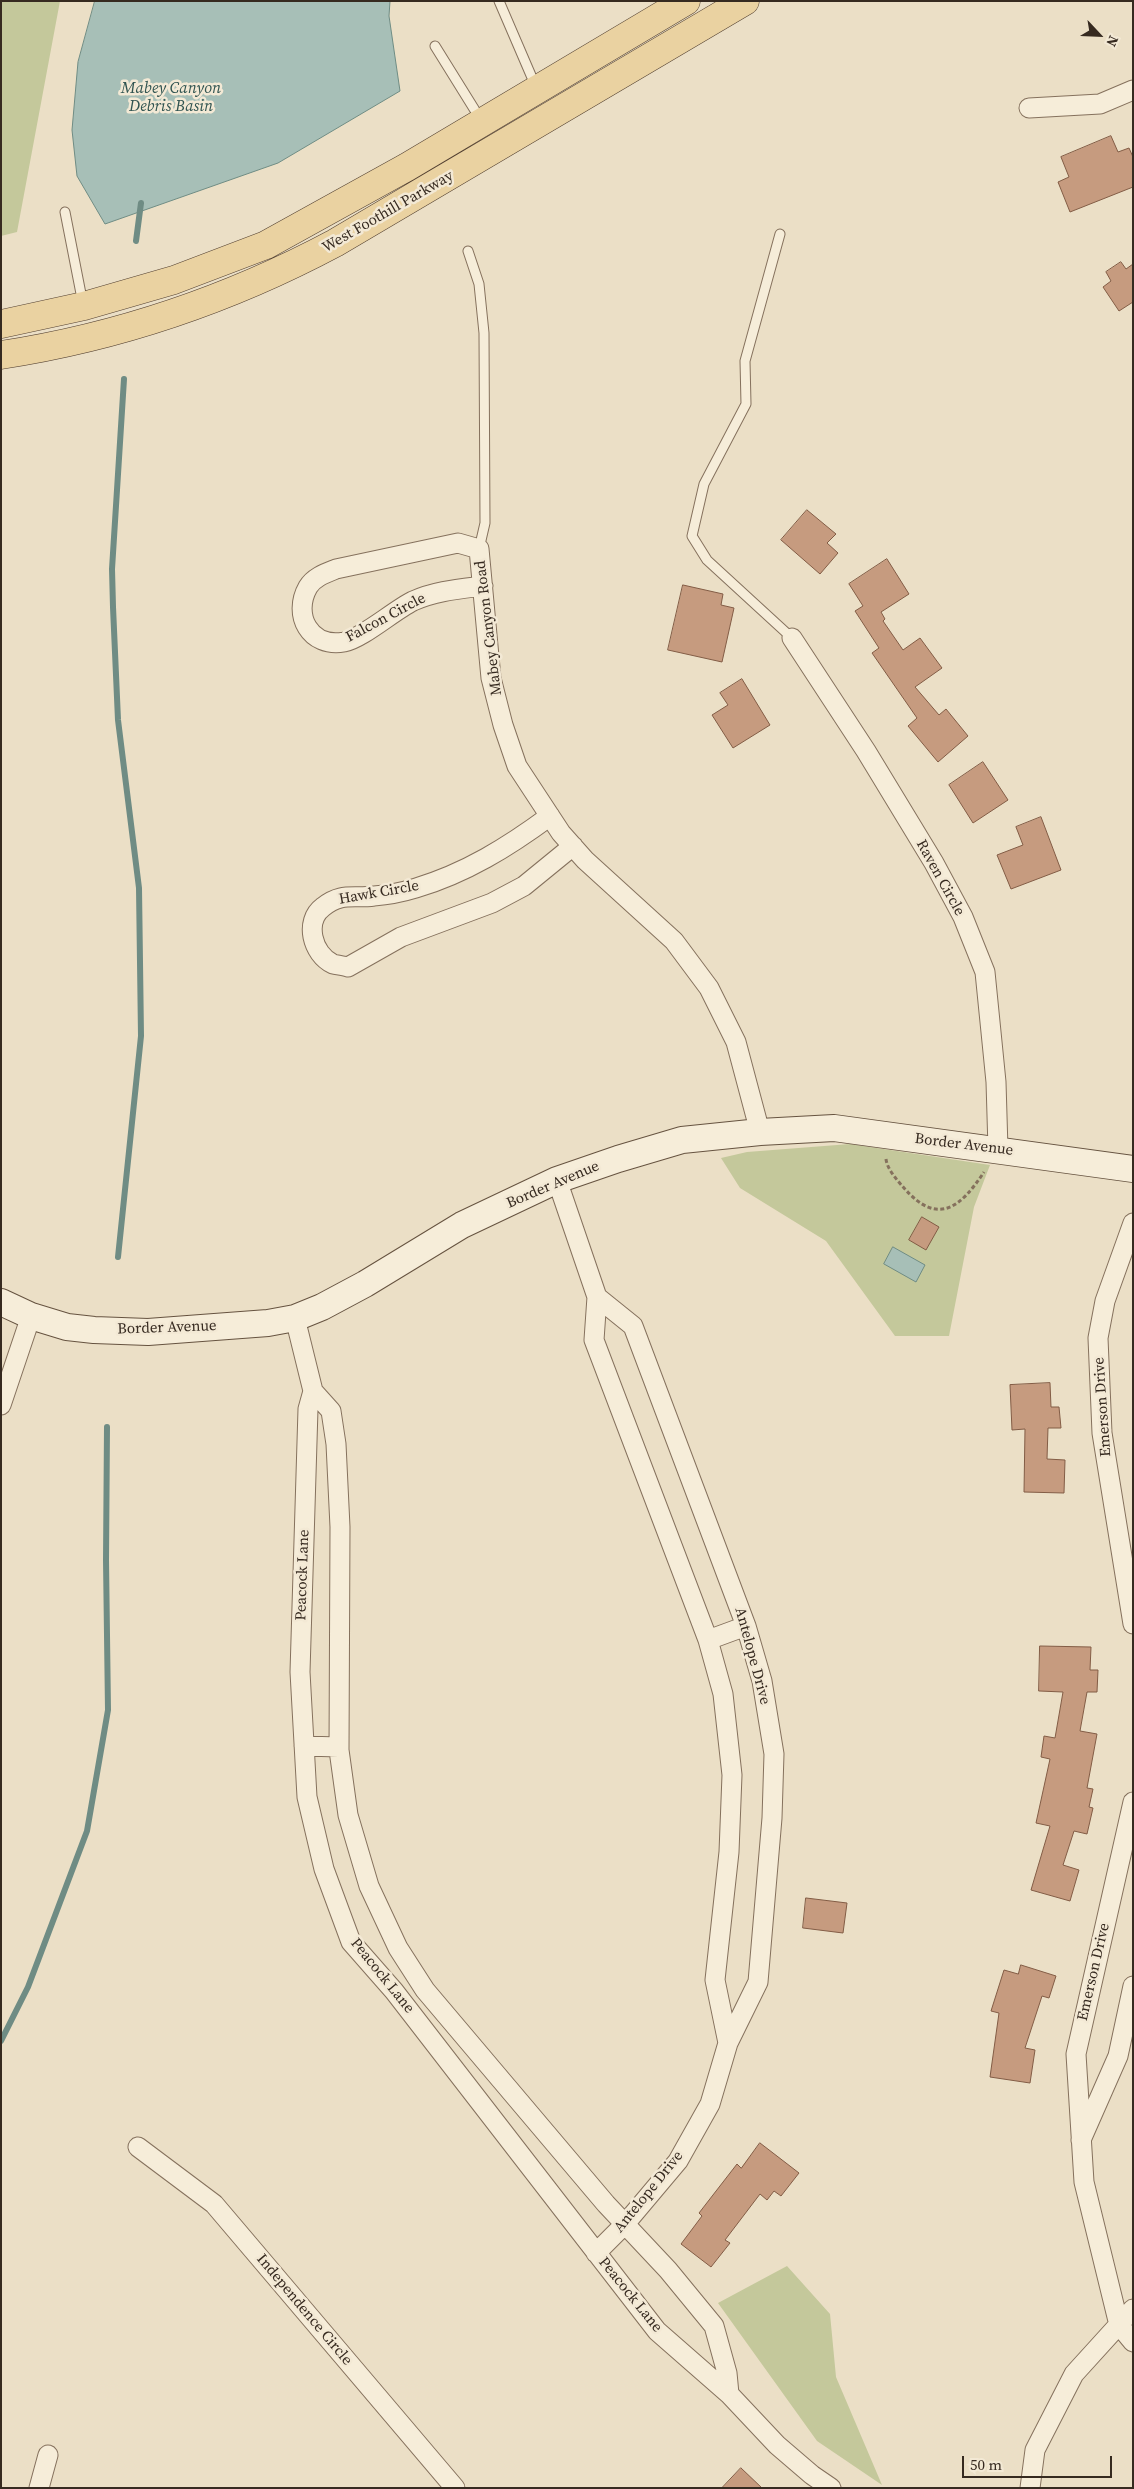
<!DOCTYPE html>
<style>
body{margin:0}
#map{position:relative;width:1134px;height:2489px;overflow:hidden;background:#ebdfc6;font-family:"Source Serif 4",serif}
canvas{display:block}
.frame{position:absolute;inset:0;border:2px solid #362a20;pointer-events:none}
.north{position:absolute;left:1074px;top:10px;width:50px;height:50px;-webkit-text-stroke:4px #f3e9d5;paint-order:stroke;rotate:115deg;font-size:14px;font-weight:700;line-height:20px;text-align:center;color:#362a20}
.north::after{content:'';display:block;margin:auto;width:18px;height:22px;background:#362a20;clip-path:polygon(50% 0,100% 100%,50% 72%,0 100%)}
.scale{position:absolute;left:962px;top:2456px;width:150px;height:22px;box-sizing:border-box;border:2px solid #362a20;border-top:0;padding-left:6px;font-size:15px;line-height:18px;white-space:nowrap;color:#362a20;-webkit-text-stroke:4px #f3e9d5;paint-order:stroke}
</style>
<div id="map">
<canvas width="1134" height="2489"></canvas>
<div class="frame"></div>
<div class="north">N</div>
<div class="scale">50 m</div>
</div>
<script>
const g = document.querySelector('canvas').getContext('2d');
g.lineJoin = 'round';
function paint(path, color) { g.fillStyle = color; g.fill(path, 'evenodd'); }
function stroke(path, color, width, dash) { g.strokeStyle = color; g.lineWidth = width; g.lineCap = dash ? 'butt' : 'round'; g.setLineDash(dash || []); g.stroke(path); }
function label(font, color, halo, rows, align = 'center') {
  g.font = font + ' "Source Serif 4",serif'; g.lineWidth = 5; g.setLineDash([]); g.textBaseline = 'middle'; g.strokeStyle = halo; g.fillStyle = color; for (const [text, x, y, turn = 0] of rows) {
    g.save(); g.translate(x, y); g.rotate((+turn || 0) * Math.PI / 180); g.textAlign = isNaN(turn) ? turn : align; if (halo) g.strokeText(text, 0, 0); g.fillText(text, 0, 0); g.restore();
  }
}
const green = new Path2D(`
 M1 1H60L17 232 1 236Z
 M850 1144 990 1165 974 1207 949 1336H895L826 1241 740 1188 721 1158 747 1152Z
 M787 2266 830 2314 836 2377 882 2485 817 2441 718 2303Z`);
const water = new Path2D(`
 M95 1H390L389 16 400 91 278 163 105 224 77 176 72 130 78 62Z
 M893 1247 925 1265 916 1282 884 1264Z`);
const stream = new Path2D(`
 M136 241 141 203
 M118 1257 141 1036 139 888 118 720 113 607 112 569 124 379
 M1 2041 28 1987 87 1831 108 1710 106 1560 107 1427`);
const building = new Path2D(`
 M1111 136 1118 152 1129 148 1133 157V187L1070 212 1058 182 1069 177 1061 157Z
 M1121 262 1126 269 1133 264V302L1119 311 1103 287 1111 281 1106 272Z
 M807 510 836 534 827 543 838 553 820 574 781 540Z
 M887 559 909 594 881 612 885 619 883 621 903 650 920 638 942 668 915 687 939 715 946 709 968 736 938 762 908 726 917 718 872 653 879 648 855 611 863 606 849 584Z
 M683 585 723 594 721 605 734 608 722 662 668 650Z
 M742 679 770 725 733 748 712 715 728 705 720 693Z
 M983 762 1008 800 973 823 949 785Z
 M1041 817 1061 870 1011 889 997 855 1023 845 1016 827Z
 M922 1217 939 1227 926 1250 909 1240Z
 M1050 1383 1051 1407H1059L1061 1428H1048L1047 1459 1065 1460 1064 1493 1024 1492 1025 1429 1012 1430 1010 1385Z
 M1040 1646 1091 1647 1090 1670H1098L1097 1692H1087L1080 1731 1097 1734 1087 1788 1093 1789 1089 1807 1093 1808 1087 1834 1074 1831 1063 1865 1079 1870 1070 1901 1031 1890 1050 1826 1036 1823 1050 1759 1041 1757 1044 1736 1055 1738 1063 1692 1039 1691Z
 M806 1898 847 1903 843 1933 803 1928Z
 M1021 1965 1056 1976 1049 1998 1042 1996 1025 2048 1035 2050 1030 2083 990 2077 999 2013 991 2011 1004 1970 1018 1974Z
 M760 2143 799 2173 781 2196 774 2191 767 2200 760 2194 725 2240 730 2243 711 2267 681 2244 702 2216 699 2213 737 2164 741 2168Z
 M741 2468 762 2488H722Z`);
const path = new Path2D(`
 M886 1159C887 1169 897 1180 904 1188 938 1227 961 1207 984 1172`);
const lane = new Path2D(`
 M499 1 536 87
 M435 46 481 120
 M65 212 83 304
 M780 234 745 361 746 404 704 484 692 536 707 560 792 638
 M468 251 479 284 484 333 485 523 479 549`);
const street = new Path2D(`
 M1029 108 1100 104 1133 90
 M483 586C459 589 435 591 413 601 393 611 363 638 344 642 310 648 292 615 308 587 314 577 326 573 336 569L458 543 479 549 491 678 503 725 517 766 561 833 585 860 674 941 709 988 736 1042 760 1132
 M792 638 866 751 934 863 963 917 985 972 996 1082 998 1149
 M550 816C508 847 466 873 416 888 403 892 388 895 374 896 353 899 342 892 323 907 304 921 312 954 333 964 338 965 344 966 348 967L401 937 492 903 524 886 573 846
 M557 1180 597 1297 594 1340 708 1640 723 1694 732 1775 729 1852 715 1980 728 2043
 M1133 1223 1105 1301 1098 1338 1102 1433 1133 1624
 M295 1318 313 1391 331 1411 336 1444 340 1527 339 1750 348 1815 369 1886 398 1948 425 1990 606 2204 668 2270 714 2326 727 2373 729 2394
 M313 1391 308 1409 300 1672 307 1797 324 1869 351 1942 394 1991 657 2331 729 2394 777 2445 812 2475 831 2488
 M1 1405 31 1316
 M708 1640 746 1626
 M304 1746 339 1747
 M1133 1802 1076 2054 1084 2182 1119 2325 1133 2342
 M1081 2140 1118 2056 1133 1986
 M138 2147 214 2204 455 2488
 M596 2253 625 2224 678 2161 710 2104 728 2043 758 1982 772 1818 774 1754 762 1681 746 1626 633 1326 597 1297
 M39 2488 48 2455
 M1030 2488 1035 2450 1074 2374 1133 2309`);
const secondary = new Path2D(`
 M1 1302 31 1316 67 1327 94 1330 148 1332 268 1323 295 1318 322 1307 365 1284 462 1225 557 1180 618 1159 682 1140 760 1132 834 1128 1133 1169`);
const primary = new Path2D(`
 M1 324 84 306 174 280 266 245 407 167 686 1
 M1 355C118 337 230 299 335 243L745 1`);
const streetNames = [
 ["West Foothill Parkway",388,212,-30],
 ["Falcon Circle",386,618,-28],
 ["Mabey Canyon Road",489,628,-97],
 ["Raven Circle",940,878,61],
 ["Hawk Circle",379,893,-10],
 ["Border Avenue",964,1145,7],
 ["Border Avenue",553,1185,-23],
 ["Border Avenue",167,1328,-2],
 ["Emerson Drive",1103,1407,-94],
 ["Peacock Lane",303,1575,-88],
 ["Antelope Drive",752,1656,75],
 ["Emerson Drive",1094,1972,-77],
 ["Peacock Lane",382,1976,51],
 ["Antelope Drive",649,2192,-51],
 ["Peacock Lane",630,2295,51],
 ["Independence Circle",304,2310,50]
];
const waterNames = [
 ["Mabey Canyon",171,89],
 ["Debris Basin",171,107]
];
paint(green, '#c4c89b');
paint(water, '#a7bfb7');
stroke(water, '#6f8c84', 1);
stroke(stream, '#6f8c84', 6);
paint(building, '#c69b7f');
stroke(building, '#825c45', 1);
stroke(lane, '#85715d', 11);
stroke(street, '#85715d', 21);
stroke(secondary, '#665340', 28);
stroke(primary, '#534031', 29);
stroke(path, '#85715d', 3, [4, 2.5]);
stroke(lane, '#f6edd9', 9);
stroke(street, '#f6edd9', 19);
stroke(secondary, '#f6edd9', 26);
stroke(primary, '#ead2a1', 28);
label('15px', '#362a20', '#f3e9d5', streetNames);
label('italic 16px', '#305451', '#f3e9d5', waterNames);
</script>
